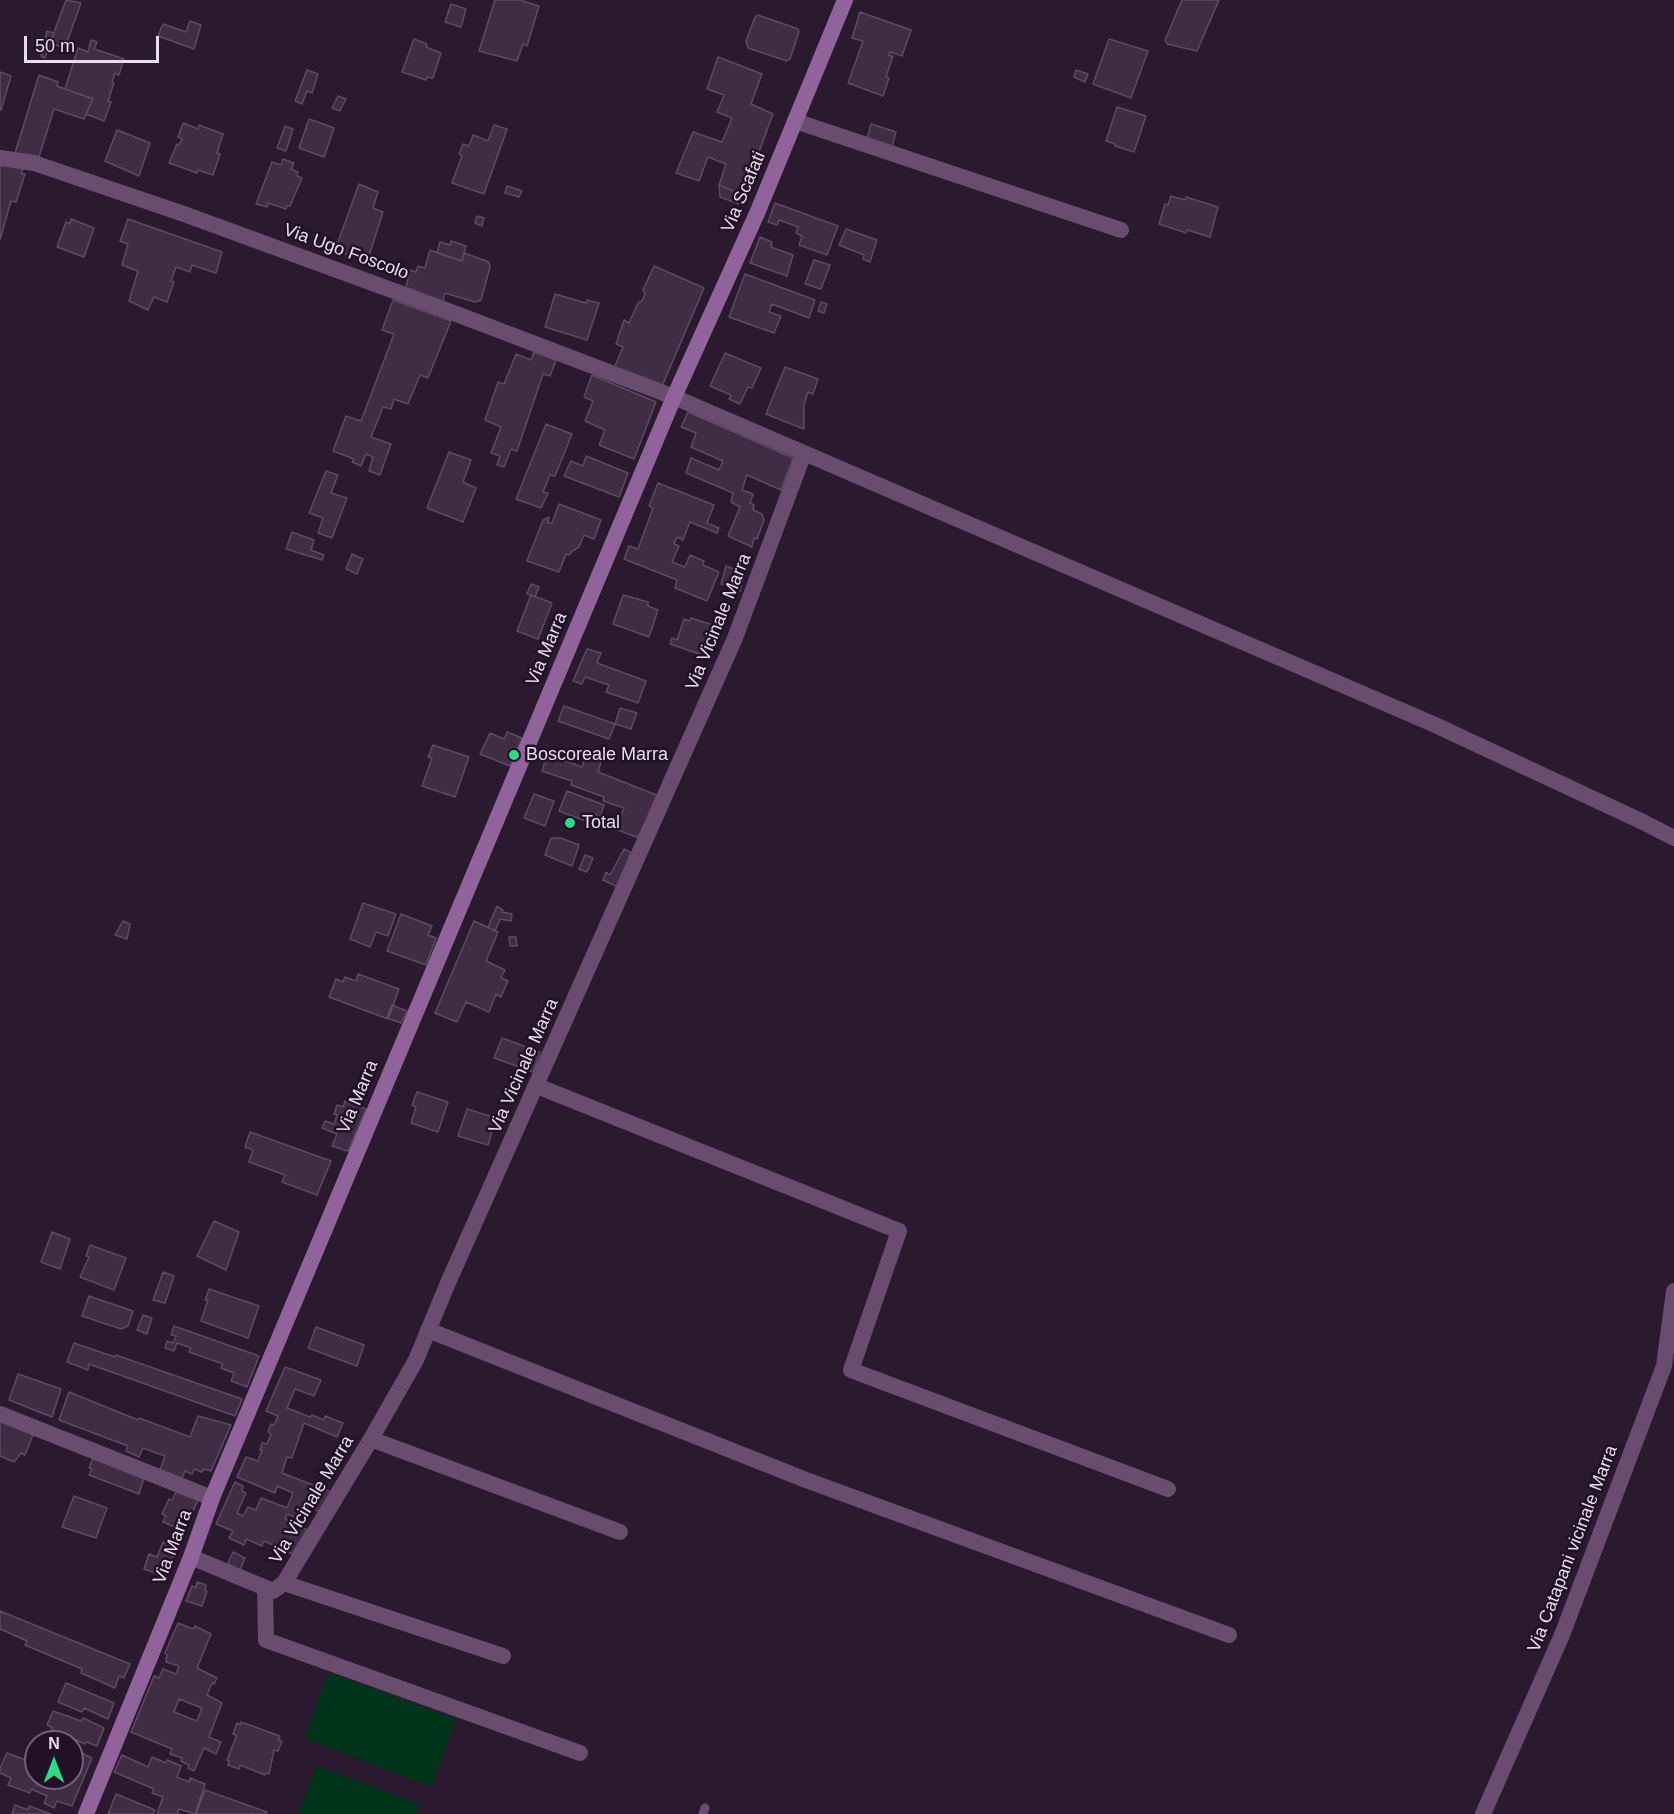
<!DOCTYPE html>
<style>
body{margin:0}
#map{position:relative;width:1674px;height:1814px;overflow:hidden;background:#2b1930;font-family:Arial,sans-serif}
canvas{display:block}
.north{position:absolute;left:24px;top:1730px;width:60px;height:60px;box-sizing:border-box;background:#211026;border:2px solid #716276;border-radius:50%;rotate:0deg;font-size:16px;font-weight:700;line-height:24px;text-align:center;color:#e9dded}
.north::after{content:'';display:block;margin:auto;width:21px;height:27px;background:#2fd883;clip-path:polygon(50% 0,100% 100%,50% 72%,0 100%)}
.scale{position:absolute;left:24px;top:36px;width:135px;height:27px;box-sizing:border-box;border:3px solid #e9dded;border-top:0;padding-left:8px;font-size:18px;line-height:21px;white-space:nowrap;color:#e9dded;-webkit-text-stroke:4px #211026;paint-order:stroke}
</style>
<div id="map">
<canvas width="1674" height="1814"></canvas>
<div class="north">N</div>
<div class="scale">50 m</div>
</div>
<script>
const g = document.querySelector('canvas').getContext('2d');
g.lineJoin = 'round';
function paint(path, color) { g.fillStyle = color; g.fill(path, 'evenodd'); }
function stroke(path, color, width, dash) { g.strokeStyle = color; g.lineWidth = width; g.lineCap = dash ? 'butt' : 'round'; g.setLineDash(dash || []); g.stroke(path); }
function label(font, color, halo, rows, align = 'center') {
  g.font = font + ' Arial,sans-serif'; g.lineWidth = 5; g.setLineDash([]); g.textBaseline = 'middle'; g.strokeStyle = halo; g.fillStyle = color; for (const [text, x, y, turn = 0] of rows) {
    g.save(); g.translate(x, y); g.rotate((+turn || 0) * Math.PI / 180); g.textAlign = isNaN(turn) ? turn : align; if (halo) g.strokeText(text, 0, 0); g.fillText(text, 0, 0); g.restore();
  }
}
const green = new Path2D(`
 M329 1673 456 1719 432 1787 305 1739Z
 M317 1766 420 1805 416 1814H299Z`);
const building = new Path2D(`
 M66 0 81 3 65 48 50 43Z
 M495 0H520L539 6 527 46 523 44 517 61 479 51Z
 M1182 0H1219L1197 51 1167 44 1165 40Z
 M451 4 466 9 461 27 445 22Z
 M860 12 911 30 902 56 890 52 889 56H893L886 77 889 78 883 96 848 83 863 41 852 38Z
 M758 15 798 29 799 32 790 59 787 61 748 48 746 41 755 17Z
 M190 21 201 25 194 49 158 36 163 24 186 32Z
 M47 31 54 33 45 58 41 56Z
 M414 39 427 44 426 47 441 53 433 78 427 77 426 80 402 72Z
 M1109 39 1148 51 1131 98 1093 84Z
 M91 40 97 42 94 49 124 59 119 75 115 73 112 82 114 83 108 101 111 102 104 121 86 114 93 99 65 89 78 48 88 52Z
 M718 57 762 74 751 104 773 114 743 195 719 185 726 164 708 157 699 181 676 173 693 132 722 142 732 118 717 112 724 95 707 89Z
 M307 70 318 74 312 93 307 91 302 104 295 101Z
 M1076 70 1088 74 1085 82 1074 77Z
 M0 72 11 76 1 110H0Z
 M39 75 58 82 57 86 93 99 84 119 54 109 38 160 15 153Z
 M338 96 346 99 340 111 332 108Z
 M1117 107 1146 116 1134 152 1115 146V144L1106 141Z
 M309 119 334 128 324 157 299 148Z
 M183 123 198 129 199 125 223 134 217 153 220 154 213 175 198 170 197 173 169 163 177 144 179 145 182 139 178 137Z
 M871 124 896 132 892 147 867 139Z
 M494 125 507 129 484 194 452 183 462 156 459 154 463 144 469 146 473 135 488 141Z
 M285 126 293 129 286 151 277 148Z
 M117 130 150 143 139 176 105 161Z
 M283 159 294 163 291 169 298 172 297 176 302 178 290 206H287L286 209 268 203 267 207 256 204 272 162 281 165Z
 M0 162 23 169 21 173 25 174 16 202 11 201 0 240Z
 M359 184 378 192 373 208 383 212 369 256 356 250 354 257 335 250Z
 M719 185 743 195 739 204 720 197Z
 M507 186 522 191 519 197 505 193Z
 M1171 196 1185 200 1186 197 1218 207 1210 237 1187 230 1186 233 1159 224 1165 204 1168 205Z
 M775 203 838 226 827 255 799 245 802 236 796 233 798 227 779 220 777 225 768 222Z
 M477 216 484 218 482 226 475 223Z
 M71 219 94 228 84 257 57 247 66 222 70 224Z
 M128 219 222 252 216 273 192 265 190 272 176 267 171 281 174 282 167 302 154 297 148 310 129 301 138 271 122 265 128 244 120 241Z
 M846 229 877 240 870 262 863 259 864 255 839 245Z
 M760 237 772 242 771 247 793 255 787 276 750 263Z
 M451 241 466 246 462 261 437 253 440 242 450 245Z
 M430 250 462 261 464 253 489 262 490 267 481 300 475 302 445 293 442 304 405 291 410 270 416 272 418 266 425 268Z
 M814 260 830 265 821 289 805 284Z
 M654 266 704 288 660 391 613 371 623 347 616 344 624 320 629 323 638 303 642 301 645 294 643 290Z
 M745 274 815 300 809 318 772 304 769 312 781 316 774 333 729 317Z
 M555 294 586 303 587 300 599 303 587 340 545 327Z
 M393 300 451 321 428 378 420 375 408 404 394 399 391 409 383 407 371 437 391 444 380 475 369 471 373 457 366 454 361 466 352 462 354 459 333 451 346 416 361 421 394 334 382 330Z
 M821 302 827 304 824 313 818 311Z
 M534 352 556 360 550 376 543 374 517 451 511 449 504 467 497 465 500 456 491 453 501 427 485 420 498 382 504 384 516 354 531 360Z
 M725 353 761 368 752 388 748 387 740 404 729 399 731 395 710 386Z
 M785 367 818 379 813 394 808 392 804 405V429L766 414Z
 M592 375 656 402 634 459 599 445 605 430 585 421 593 401 584 397Z
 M688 412 793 458 781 490 747 475 742 490 753 494 750 503 754 505 753 510 762 514 764 520 757 539 754 538 752 547 728 536 740 507 731 502 733 493 686 473 691 458 719 470 723 461 691 447 696 433 681 427Z
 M546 424 572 434 555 476 550 475 543 492 548 493 541 508 516 499Z
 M449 452 471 460 463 482 476 488 463 522 427 508Z
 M586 456 628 473 619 497 564 476 571 461 583 466Z
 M326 471 338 475 331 493 347 498 332 538 318 533 323 518 309 513Z
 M658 483 714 505 707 523 719 528 717 533 690 522 683 540 677 537 674 544 679 546 672 562 685 567 690 555 704 561 703 565 719 572 707 601 675 588 677 580 624 559 629 546 638 549 653 508 649 506Z
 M559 504 601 520 594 539 584 535 579 547 572 551 569 555 566 554 559 572 527 561 543 520 549 517 548 523H552Z
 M292 532 314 540 311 550 324 555 322 560 286 549Z
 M352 554 363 559 357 574 346 569Z
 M726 566 745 573 740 591 721 584Z
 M531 584 539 587 535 597 527 594Z
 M531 595 552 603 538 639 517 631Z
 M623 595 648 602V606L658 610 649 637 613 624Z
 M691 618 719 627 708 657 670 644 672 638 677 640 684 619 689 621Z
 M587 649 601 653 597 663 646 681 638 703 606 692 609 685 585 677 582 684 573 681Z
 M564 706 615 724 609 739 558 721Z
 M620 708 637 713 631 729 615 724Z
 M507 732 522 738 510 766 480 754 490 733 504 739Z
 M433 745 469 757 455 797 422 786 432 758 428 757Z
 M547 754 582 767 586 756 601 762 598 772 659 796 645 829 636 837 615 829 624 808 603 801 604 797 571 785 572 781 542 771Z
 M567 791 604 805 600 817 594 814 591 823 559 811Z
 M534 794 554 801 545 826 524 818Z
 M551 838H561L579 845 572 866 545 855Z
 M624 849 630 852 629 862 618 887 603 880 606 872 610 875Z
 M585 855 593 858 587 872 579 869Z
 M363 903 396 914 388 936 376 932 370 947 350 939Z
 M497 906 503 910 502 912 512 914 511 921 500 919 495 931 488 927Z
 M401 914 432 926 428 935 436 938 426 965 387 951Z
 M123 921 130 924 127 939 115 935Z
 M474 921 498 932 486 961 505 970 501 978 508 981 501 997 496 994 489 1012 466 1002 457 1022 435 1013Z
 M509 937H516L517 946H510Z
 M358 974 399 989 388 1019 329 997 336 979 343 982 345 977 356 981Z
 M392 1005 407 1011 401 1023 387 1018Z
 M502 1038 540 1052 533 1072 494 1058Z
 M417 1092 448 1102 438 1132 411 1123 416 1107 412 1105Z
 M345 1101 366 1109 348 1151 332 1146 337 1134 322 1128 325 1121 334 1124 337 1115 334 1114 337 1105 343 1107Z
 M467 1109 496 1118 488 1145 458 1136Z
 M250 1132 331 1161 317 1195 282 1182 285 1175 249 1162 253 1150 245 1147Z
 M214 1221 239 1232 226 1270 197 1256Z
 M52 1232 70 1239 60 1269 41 1262Z
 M90 1245 126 1258 114 1290 80 1277 89 1257 86 1256Z
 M163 1272 174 1276 165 1303 153 1300Z
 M209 1289 259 1306 248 1338 201 1321 208 1300H205Z
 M89 1296 133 1311 128 1326 121 1329 82 1316Z
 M143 1315 152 1318 147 1334 137 1330Z
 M174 1326 259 1356 247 1387 231 1381 234 1373 221 1368 223 1364 189 1352 191 1348 177 1343 174 1351 165 1348 167 1341 173 1343 176 1336 171 1335Z
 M316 1327 364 1345 357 1366 308 1348Z
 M74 1343 115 1357 116 1355 242 1399 235 1416 89 1364 88 1370 67 1362Z
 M285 1367 321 1380 314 1396 295 1389 287 1408 310 1417 312 1415 324 1420 325 1416 343 1423 337 1437 304 1423 292 1458 287 1457 282 1473 331 1492 319 1512 313 1508 306 1521 287 1514 285 1519 307 1530 292 1554 264 1541 262 1546 246 1539 244 1545 229 1538 233 1531 216 1524 235 1482 243 1486 242 1491 246 1493 237 1513 243 1516 248 1507 256 1510 261 1498 287 1508 293 1493 277 1486 275 1493 237 1477 246 1457 258 1461 262 1450H260L262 1443 267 1444 271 1434 268 1432 271 1424 274 1425 278 1416 266 1411Z
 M18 1374 61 1389 52 1417 9 1400Z
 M69 1392 138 1420 139 1418 190 1437 198 1416 231 1425 211 1471 204 1469 202 1472 194 1469 192 1474 185 1471 180 1483 160 1470 165 1456 143 1448 139 1457 126 1451 128 1446 59 1420Z
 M0 1419 34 1432 25 1455 21 1453 14 1462 0 1456Z
 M93 1458 144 1478 139 1494 89 1475 92 1469 89 1468Z
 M176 1492 198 1500 184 1531 163 1522 166 1516 162 1514 169 1499 172 1500Z
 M74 1496 107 1508 96 1538 62 1527Z
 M163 1542 177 1547 165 1577 144 1569 149 1554 157 1557Z
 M233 1552 245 1558 240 1570 227 1565Z
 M197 1582 206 1585 205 1590 207 1591 202 1606 186 1601 192 1586 196 1588Z
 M0 1611 130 1664 124 1678 119 1676 115 1688 81 1673 82 1669 25 1645 27 1641 0 1629Z
 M178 1623 193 1629 195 1626 211 1634 197 1668 217 1678 214 1684 212 1683 207 1695 222 1703 209 1737 221 1742 216 1754 204 1748 194 1771 188 1768 189 1765 181 1761 182 1758 170 1754 172 1749 131 1732 154 1676 159 1678 163 1669 176 1674 179 1666 166 1662 167 1655 165 1653ZM179 1699 202 1708 197 1721 174 1712Z
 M66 1683 114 1703 108 1719 84 1708 82 1712 58 1702Z
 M53 1711 81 1721 83 1718 104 1728 97 1746 86 1742 85 1744 60 1733 57 1740 48 1735 53 1728 47 1725Z
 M241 1722 280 1736 278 1740 282 1741 278 1751 274 1750 269 1774 266 1773 265 1775 240 1765 239 1769 228 1765 229 1761 227 1760 236 1737V1735L233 1734 237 1723 241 1725Z
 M79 1752 92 1758 72 1806 57 1801 54 1808 44 1803 47 1796 31 1789 30 1793 8 1785 11 1778 0 1773V1768L7 1753 36 1764V1778H54L66 1783 68 1778H72V1769Z
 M122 1755 148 1767 152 1757 166 1763 167 1760 181 1766 177 1777 189 1782 190 1778 205 1784 195 1814 179 1809 177 1814H157L163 1797 152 1793 154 1789 114 1772Z
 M205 1790 267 1812 266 1814H196Z
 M116 1794 155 1810 153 1814H108Z
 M15 1805 28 1810 29 1806 51 1814H12Z`);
const service = new Path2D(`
 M703 1814 705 1808`);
const minor = new Path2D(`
 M795 121 1121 230
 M0 158 34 163 184 214 446 310 674 397 1433 724 1643 822 1674 838
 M537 1086 899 1231 851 1370 1168 1489
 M428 1330 806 1480 1229 1635
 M0 1414 212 1498
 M371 1439 620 1532
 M191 1557 273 1591 284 1583 371 1439 416 1360 447 1285 735 638 804 453
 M284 1583 503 1656
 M265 1588 266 1640 580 1753
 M1483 1814 1562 1635 1664 1366 1674 1291`);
const secondary = new Path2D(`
 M86 1814 191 1557 212 1498 674 397 758 211 845 0`);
const markers = [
 [514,755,6,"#2fd883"],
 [570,823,6,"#2fd883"]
];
const streetNames = [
 ["Via Scafati",744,192,-67],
 ["Via Ugo Foscolo",346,252,20],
 ["Via Vicinale Marra",719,622,-68],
 ["Via Marra",547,649,-67],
 ["Via Vicinale Marra",524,1066,-66],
 ["Via Marra",358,1097,-67],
 ["Via Vicinale Marra",312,1500,-59],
 ["Via Marra",173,1547,-69],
 ["Via Catapani vicinale Marra",1573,1549,-69]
];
const poiNames = [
 ["Boscoreale Marra",526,755],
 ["Total",582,823]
];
paint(green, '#01351b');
paint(building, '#402d45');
stroke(building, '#5e4a63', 1.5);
stroke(service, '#684d6f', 9);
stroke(minor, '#684d6f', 16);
stroke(secondary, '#90649b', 16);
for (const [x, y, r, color] of markers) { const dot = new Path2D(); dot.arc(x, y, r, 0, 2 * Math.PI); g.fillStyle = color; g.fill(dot); stroke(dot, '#211026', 2); }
label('18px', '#e9dded', '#211026', streetNames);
label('18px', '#e9dded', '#211026', poiNames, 'left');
</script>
